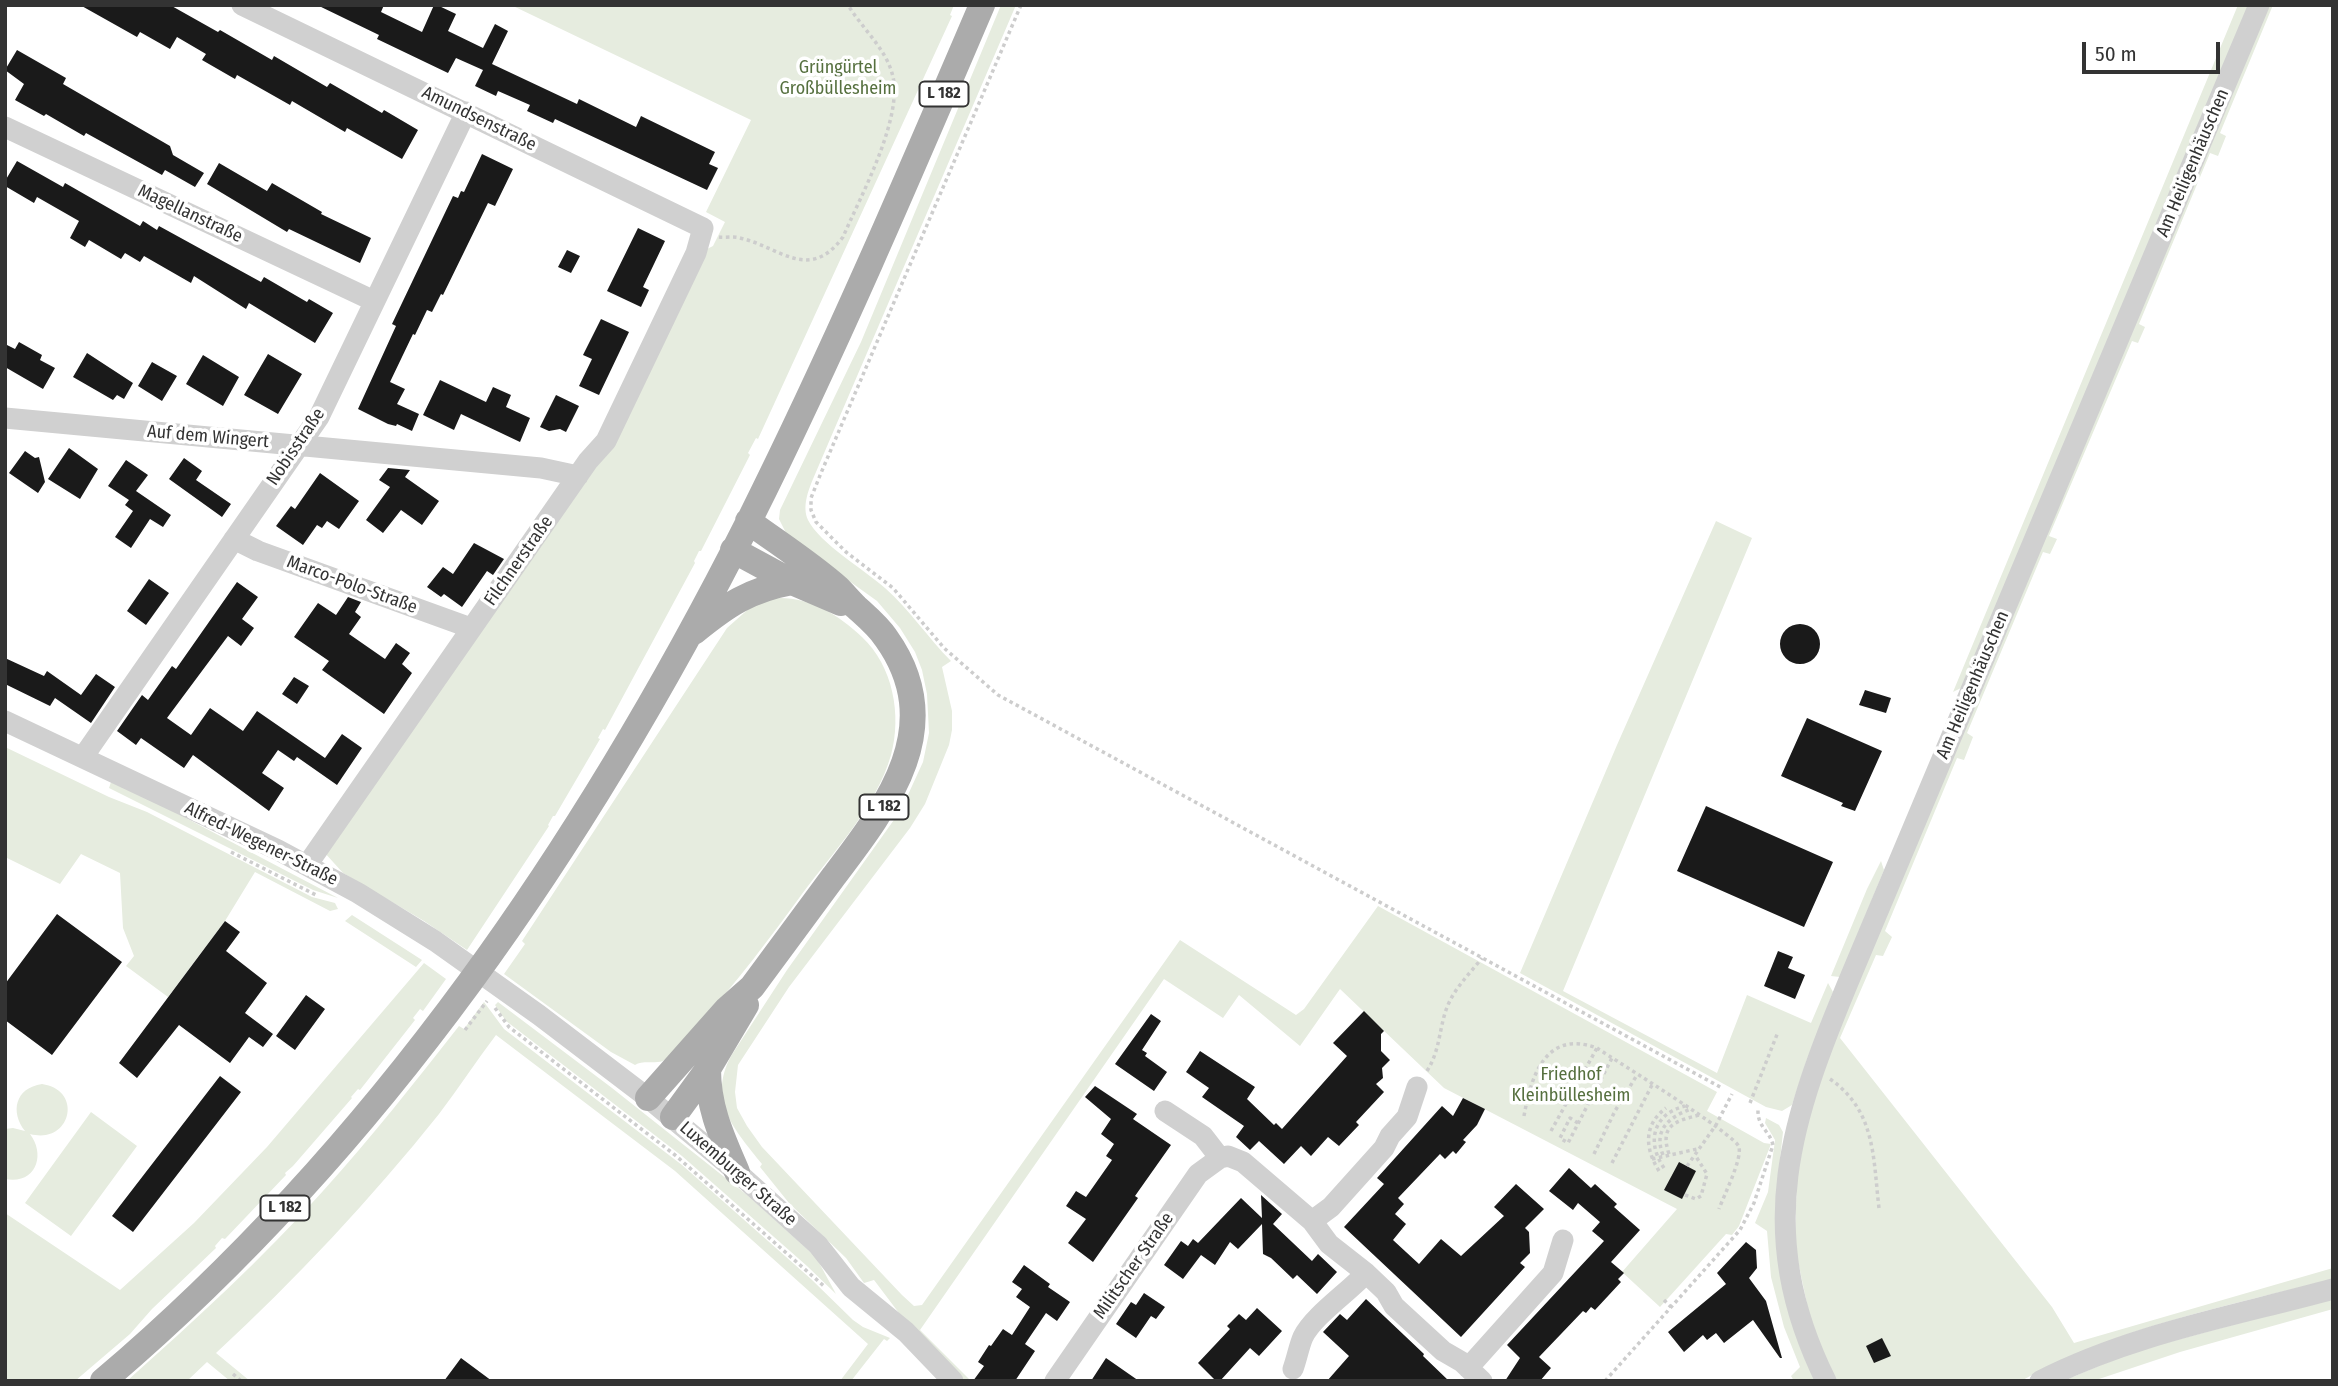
<!DOCTYPE html>
<meta charset="utf-8">
<style>
body{margin:0}
#map{position:relative;width:2338px;height:1386px;overflow:hidden;background:#fff;font-family:"Fira Sans Condensed",sans-serif}
canvas{display:block}
.frame{position:absolute;inset:0;border:7px solid #333;pointer-events:none}
.scale{position:absolute;left:2082px;top:42px;width:138px;height:32px;box-sizing:border-box;border:4px solid #333;border-top:0;padding-left:9px;font-size:21px;line-height:24px;white-space:nowrap;color:#333;-webkit-text-stroke:5px #fff;paint-order:stroke}
</style>
<div id="map">
<canvas width="2338" height="1386"></canvas>
<div class="frame"></div>
<div class="scale">50 m</div>
</div>
<script>
const g = document.querySelector('canvas').getContext('2d');
g.lineJoin = 'round';
function paint(path, color) { g.fillStyle = color; g.fill(path, 'evenodd'); }
function stroke(path, color, width, dash) { g.strokeStyle = color; g.lineWidth = width; g.lineCap = dash ? 'butt' : 'round'; g.setLineDash(dash || []); g.stroke(path); }
function label(font, color, halo, rows, align = 'center') {
  g.font = font + ' "Fira Sans Condensed",sans-serif'; g.lineWidth = 7; g.setLineDash([]); g.textBaseline = 'middle'; g.strokeStyle = halo; g.fillStyle = color; for (const [text, x, y, turn = 0] of rows) {
    g.save(); g.translate(x, y); g.rotate((+turn || 0) * Math.PI / 180); g.textAlign = isNaN(turn) ? turn : align; if (halo) g.strokeText(text, 0, 0); g.fillText(text, 0, 0); g.restore();
  }
}
const green = new Path2D(`
 M511 5H954L950 15 952 16 758 439 756 438 748 453 750 455 701 551H699L694 561 695 563 605 730 603 729 598 738 600 739 555 816H553L548 825 549 826 467 950 424 921 343 873 324 852 590 469 707 249 713 246 725 222 706 212 751 120Z
 M1001 5H1016L813 479C808 491 802 507 808 520 819 543 866 571 885 588 910 610 928 638 951 661L942 667 952 711V730L949 745 925 804 910 828 789 987 738 1065 735 1092 737 1108 747 1126 762 1147 902 1295 914 1306 922 1305 1180 940 1296 1015 1304 1009 1378 906 1717 1092 1707 1111 1764 1143 1771 1144 1739 1226 1732 1235 1726 1234 1660 1307 1622 1272 1677 1209 1444 1088 1340 989 1300 1046 1239 995 1223 1018 1164 979 920 1330 971 1381H965L902 1317 874 1280 864 1283 846 1258 789 1203 760 1167 762 1164C735 1130 707 1101 731 1056L787 970 901 810 923 762 929 733 927 694 922 670 915 652 900 628 877 601 788 537 779 519 780 510 861 342Z
 M2238 5H2251L1961 688 1953 692Z
 M2267 5H2273L2220 133 2226 136 2218 156 2210 153 2139 324 2145 327 2138 343 2132 341 2049 536 2057 539 2050 554 2043 552 1967 733 1973 737 1964 760 1957 758 1885 931 1892 937 1883 956 1876 955 1840 1038 2052 1307 2074 1343 2333 1268V1279C2227 1306 2117 1327 2021 1381H1836L1811 1323 1795 1247 1797 1168 1815 1091 1830 1048Z
 M1716 521 1752 538 1563 991 1717 1073 1747 995 1811 1023 1828 983 1833 992 1806 1062 1792 1105 1782 1111 1766 1107 1520 973 1617 745Z
 M777 598C810 597 839 615 862 637 893 666 902 715 891 755 876 807 834 851 802 894 770 938 737 982 700 1023 688 1036 677 1051 663 1061 654 1064 642 1060 635 1065L611 1052 504 974 525 944 522 941 727 628 753 605Z
 M5 747 109 797 147 812 312 897 335 903 338 909 330 911 255 872 225 921 168 997 126 966 134 956 123 928 120 873 81 854 60 884 5 857Z
 M111 782 165 807 338 898 313 890 109 788Z
 M1881 861 1884 870 1840 977 1831 976 1867 889Z
 M352 915 422 960 416 967 345 921Z
 M424 963 446 979 423 1011 420 1009 413 1018 415 1020 360 1090 358 1089 351 1097 352 1098 293 1166 285 1173 286 1175 225 1239 222 1238 215 1246 216 1248 152 1309 130 1334 75 1381H5V1213L120 1290 194 1223 267 1147Z
 M484 1002 504 1029 682 1165 811 1279 853 1320 863 1327 890 1338 887 1341 884 1339 851 1381H840L868 1344 675 1171 496 1035C476 1061 459 1088 439 1114 371 1199 296 1279 216 1353L250 1381H230L207 1362 187 1381H127C195 1320 262 1259 323 1191 371 1138 415 1082 459 1026L464 1029Z
 M498 1002 612 1088 747 1195 816 1257 836 1294 807 1266 682 1156 506 1021 495 1005Z
 M42 1084C84 1090 71 1145 30 1134 46 1155 36 1185 5 1179V1129L13 1128 25 1131C10 1112 15 1088 42 1084Z
 M91 1112 137 1146 71 1236 25 1203Z
 M1766 1118 1779 1125 1783 1132 1779 1169 1816 1381H1794L1791 1376 1800 1367 1784 1327 1771 1277 1767 1231 1755 1223 1768 1192 1775 1140 1765 1123Z
 M2333 1298V1309L2180 1352 2093 1381H2063L2132 1352Z`);
const building = new Path2D(`
 M80 5H170L218 32 220 30 272 60 274 56 327 87 330 83 382 113 384 110 418 130 402 159 347 128 345 132 292 101 290 105 237 75 235 79 202 60 206 54 177 37 170 49 140 32 137 37Z
 M317 5H384L381 12 422 32 434 5H437L456 14 448 31 483 48 495 24 508 31 492 64 577 104 579 99 636 127 641 116 715 152 709 164 718 168 707 190 555 119 553 123 527 111 530 105 498 91 496 96 475 86 483 70 456 58 448 73 377 39 379 35Z
 M17 50 66 78 63 84 170 146 173 155 204 173 195 187 165 170 162 175 86 133 84 136 46 114 44 116 15 100 24 84 5 70Z
 M482 154 513 169 495 206 488 203 443 295 441 294 432 312 427 310 415 335 413 334 390 382 405 389 397 404 419 414 412 431 397 424 396 426 388 424 358 409 396 326 392 324 453 196 458 198 461 191 464 192Z
 M17 161 63 187 65 183 140 226 143 221 157 230 159 226 261 282 264 277 307 302 309 299 333 313 315 343 249 303 246 309 194 276 191 283 144 256 140 262 125 253 121 259 89 240 85 247 70 238 79 221 37 197 34 203 5 186V181Z
 M219 163 267 191 272 183 322 212 321 214 371 238 360 263 289 229 287 232 207 184Z
 M638 228 665 241 643 287 649 290 641 307 607 291Z
 M567 250 580 256 571 273 558 267Z
 M601 319 629 332 599 395 579 386 592 359 583 355Z
 M19 342 42 355 40 360 55 368 43 389 5 367V344L15 349Z
 M87 353 133 383 124 399 117 395 113 400 73 377Z
 M268 354 302 374 278 414 244 395Z
 M203 355 239 377 223 406 186 384Z
 M152 362 177 376 162 401 138 386Z
 M440 380 486 402 493 387 511 395 506 407 530 418 520 442 461 414 454 430 423 415Z
 M556 395 579 406 566 432 560 429 549 431 540 427Z
 M69 448 98 469 80 499 48 479Z
 M25 451 35 458 39 457 45 482 38 493 9 473Z
 M184 458 202 471 196 480 231 504 222 517 169 479Z
 M126 460 148 475 136 491 171 515 163 527 150 519 131 548 115 537 133 511 125 505 129 500 108 486Z
 M388 468 410 470 405 477 439 501 422 525 401 510 383 533 366 520 390 487 379 480Z
 M320 473 359 501 339 529 327 521 322 528 317 525 303 545 276 526 291 506 295 509Z
 M474 543 504 559 493 575 487 571 462 607 444 594 441 597 427 587 443 567 453 574Z
 M149 579 169 593 146 625 127 611Z
 M237 582 258 597 242 619 254 628 241 646 228 636 167 718 191 735 210 708 243 731 257 711 325 758 342 734 362 748 337 785 297 757 294 761 278 750 262 773 284 788 269 811 193 755 184 768 141 738 136 745 117 731 142 695 148 700 172 666 176 669Z
 M348 597 361 602 355 612 361 617 349 634 385 659 396 643 410 653 402 664 412 673 384 714 322 670 329 661 294 637 318 603 336 615Z
 M1780 644a20 20 0 1 1 40 0a20 20 0 1 1-40 0Z
 M5 658 44 676 47 671 81 695 96 674 115 687 91 723 55 698 50 706 5 684Z
 M294 677 309 686 297 704 282 694Z
 M1865 690 1891 698 1886 713 1859 705Z
 M1807 718 1882 751 1855 811 1841 806 1843 803 1781 776Z
 M1706 806 1833 862 1804 927 1677 871Z
 M57 914 122 962 52 1055 5 1020V984Z
 M225 921 240 932 226 951 267 983 245 1013 273 1034 263 1047 249 1037 230 1063 179 1025 137 1078 119 1063Z
 M1778 951 1793 957 1788 968 1805 975 1795 999 1764 986Z
 M306 995 325 1009 295 1050 276 1036Z
 M1364 1011 1384 1031 1381 1034V1051L1390 1060 1382 1068 1383 1078 1376 1084 1384 1092 1356 1122 1359 1125 1339 1146 1328 1137 1311 1156 1301 1146 1284 1164 1259 1141 1250 1150 1236 1137 1244 1126 1202 1097 1209 1088 1186 1072 1200 1051 1255 1087 1247 1099 1274 1125 1276 1123 1282 1129 1347 1056 1333 1043Z
 M1151 1014 1161 1021 1142 1050 1147 1053 1145 1056 1167 1072 1154 1091 1115 1064Z
 M220 1076 241 1092 133 1232 112 1216Z
 M1095 1086 1137 1114 1133 1119 1171 1145 1135 1196 1138 1198 1093 1262 1068 1243 1086 1219 1066 1206 1076 1191 1086 1197 1112 1160 1106 1156 1114 1144 1101 1134 1111 1119 1085 1097Z
 M1463 1098 1485 1109 1477 1125 1463 1140 1466 1142 1456 1154 1453 1151 1445 1159 1440 1154 1398 1198 1404 1204 1395 1214 1406 1224 1393 1240 1419 1264 1441 1239 1461 1256 1504 1216 1494 1207 1516 1184 1544 1209 1525 1228 1529 1232 1530 1253 1520 1263 1525 1267 1461 1337 1344 1227 1384 1184 1377 1178 1442 1106 1453 1116Z
 M1679 1162 1696 1171 1682 1199 1664 1190Z
 M1569 1168 1591 1188 1595 1184 1617 1204 1614 1207 1640 1230 1611 1262 1624 1273 1618 1279 1621 1282 1595 1310 1591 1307 1586 1313 1583 1311 1539 1357 1551 1368 1540 1381H1505L1520 1358 1507 1345 1604 1241 1592 1231 1600 1222 1578 1203 1573 1210 1549 1191Z
 M1261 1195 1282 1214 1273 1224 1312 1261 1318 1254 1337 1272 1317 1294 1297 1275 1293 1279 1271 1258 1263 1254 1262 1224 1238 1249 1230 1242 1215 1265 1201 1255 1183 1279 1164 1265 1181 1241 1188 1246 1193 1239 1198 1243 1241 1198 1262 1218Z
 M1746 1242 1756 1250 1757 1268 1749 1278 1766 1301 1782 1358H1780L1753 1320 1724 1343 1716 1333 1707 1340 1703 1335 1684 1352 1668 1332 1726 1284 1717 1273Z
 M1024 1265 1050 1284 1048 1287 1070 1302 1057 1321 1046 1313 1025 1344 1035 1351 1015 1381H973L984 1366 978 1362 989 1345 991 1346 1003 1329 1012 1335 1030 1307 1016 1297 1022 1289 1012 1282Z
 M1144 1293 1165 1307 1156 1319 1151 1316 1136 1338 1116 1324 1131 1302 1136 1305Z
 M1366 1299 1424 1354 1423 1356 1449 1381H1327L1349 1356 1323 1332 1340 1314 1347 1320Z
 M1257 1308 1282 1331 1259 1356 1250 1348 1220 1381H1216L1198 1363 1230 1329 1227 1326 1239 1314 1246 1320Z
 M1882 1338 1891 1356 1874 1363 1866 1346Z
 M461 1358 492 1381H444Z
 M1106 1358 1139 1381H1091Z`);
const path = new Path2D(`
 M1021 5 821 473 811 498V510L816 522 846 552 893 588 944 648 998 695 1722 1088
 M719 237C725 238 733 236 740 238 780 247 809 283 843 237 860 197 905 116 892 73 885 48 862 28 848 5
 M231 852 318 896
 M495 1008 509 1027 675 1155 825 1287
 M465 1030 487 1001
 M1427 1071C1439 1052 1439 1033 1445 1013 1452 990 1468 976 1482 958
 M1830 1079C1876 1111 1873 1158 1879 1208
 M1750 1103 1778 1032
 M1524 1116C1531 1077 1545 1029 1597 1048 1616 1061 1735 1134 1739 1147 1742 1160 1724 1195 1719 1209
 M1578 1123 1570 1118 1560 1138 1568 1143 1612 1058
 M1551 1131 1597 1048
 M1594 1154 1615 1111 1637 1075
 M1669 1154C1659 1125 1676 1121 1699 1115
 M1663 1155C1653 1130 1669 1117 1691 1109
 M1652 1159 1697 1149
 M1612 1163 1652 1085
 M1687 1166 1716 1125 1732 1094
 M1664 1168C1646 1142 1653 1114 1685 1106
 M1659 1171C1645 1149 1643 1125 1666 1108
 M1685 1195 1696 1199 1701 1196 1707 1174 1695 1155
 M1664 1300 1671 1307
 M233 1374 241 1381
 M1605 1381 1740 1230 1754 1203 1773 1145C1769 1129 1757 1128 1758 1108`);
const minor = new Path2D(`
 M242 5 703 228 696 253 606 441 588 461 307 865
 M5 127 374 301
 M5 418 541 468 578 476
 M234 539 258 551 471 628
 M5 721 278 850 358 893 435 941 539 1015 648 1098 737 1172 818 1245 851 1287 906 1332 953 1381
 M83 757 319 417 466 112
 M1165 1111 1203 1136 1220 1158
 M1312 1221 1331 1207 1384 1148 1390 1136 1407 1117 1417 1087
 M1468 1368 1553 1273 1563 1240
 M1293 1369C1297 1358 1299 1346 1303 1337 1313 1316 1350 1291 1366 1273
 M1055 1381 1198 1174 1220 1158 1228 1156 1243 1162 1312 1221 1329 1244 1366 1273 1386 1292 1394 1306 1443 1351 1462 1362 1482 1381
 M1826 1381C1751 1229 1791 1119 1852 973L2259 5
 M2040 1381C2132 1334 2234 1316 2333 1289`);
const major = new Path2D(`
 M733 550 792 582 841 603
 M694 632C727 605 749 590 792 582
 M708 1069C708 1108 722 1137 737 1172
 M648 1098 727 1009 752 987C779 950 807 913 834 876 888 805 949 726 886 638 878 626 867 617 856 607 850 601 844 594 838 588 811 564 778 543 748 521
 M673 1117 708 1069 746 1005
 M103 1381C381 1145 587 842 750 519 834 351 908 178 982 5`);
const shields = [
 [944,94,49],
 [884,807,49],
 [285,1208,49]
];
const shieldNames = [
 ["L 182",944,94],
 ["L 182",884,807],
 ["L 182",285,1208]
];
const parkNames = [
 ["Grüngürtel",838,68],
 ["Großbüllesheim",838,89],
 ["Friedhof",1571,1075],
 ["Kleinbüllesheim",1571,1096]
];
const streetNames = [
 ["Amundsenstraße",479,119,26],
 ["Am Heiligenhäuschen",2193,163,-67],
 ["Magellanstraße",190,214,25],
 ["Auf dem Wingert",208,437,5],
 ["Nobisstraße",296,447,-56],
 ["Filchnerstraße",519,561,-55],
 ["Marco-Polo-Straße",352,585,20],
 ["Am Heiligenhäuschen",1973,685,-67],
 ["Alfred-Wegener-Straße",261,844,26],
 ["Luxemburger Straße",738,1174,41],
 ["Militscher Straße",1134,1266,-55]
];
paint(green, '#e6ecdf');
paint(building, '#1a1a1a');
stroke(path, '#cdcdcd', 3.5, [3.5, 3.5]);
stroke(minor, '#d0d0d0', 21);
stroke(major, '#ababab', 26);
for (const [x, y, w] of shields) { const box = new Path2D(); box.roundRect(x - w / 2, y - 12.5, w, 25, 5); g.fillStyle = '#fff'; g.fill(box); stroke(box, '#333', 2); }
label('bold 16px', '#333', null, shieldNames);
label('18px', '#56703f', '#fff', parkNames);
label('18px', '#333', '#fff', streetNames);
</script>
